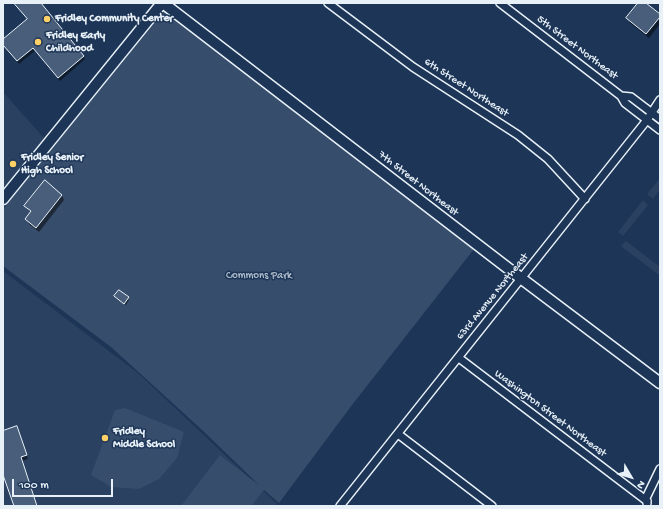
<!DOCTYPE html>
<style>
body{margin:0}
#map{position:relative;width:663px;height:509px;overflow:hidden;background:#1d3557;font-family:"Gochi Hand",sans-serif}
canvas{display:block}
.frame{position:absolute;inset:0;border:4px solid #e8f1f8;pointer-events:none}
.north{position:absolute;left:611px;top:457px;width:40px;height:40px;-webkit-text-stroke:3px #1d3557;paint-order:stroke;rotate:128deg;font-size:11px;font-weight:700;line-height:16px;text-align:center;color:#e8f1f8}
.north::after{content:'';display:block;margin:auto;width:14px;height:18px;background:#e8f1f8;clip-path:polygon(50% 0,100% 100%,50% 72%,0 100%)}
.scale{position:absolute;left:12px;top:479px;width:101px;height:18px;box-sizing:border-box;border:2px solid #e8f1f8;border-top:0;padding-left:5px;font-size:12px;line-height:14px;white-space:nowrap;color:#e8f1f8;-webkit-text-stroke:3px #1d3557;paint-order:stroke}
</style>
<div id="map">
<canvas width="663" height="509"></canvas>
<div class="frame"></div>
<div class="north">N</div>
<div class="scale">100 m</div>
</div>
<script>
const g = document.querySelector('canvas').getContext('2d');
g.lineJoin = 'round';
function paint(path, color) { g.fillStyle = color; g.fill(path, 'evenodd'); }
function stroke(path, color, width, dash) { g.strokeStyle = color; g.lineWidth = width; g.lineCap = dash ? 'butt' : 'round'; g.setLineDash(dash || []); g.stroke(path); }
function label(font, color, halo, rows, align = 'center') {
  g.font = font + ' "Gochi Hand",sans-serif'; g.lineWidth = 3; g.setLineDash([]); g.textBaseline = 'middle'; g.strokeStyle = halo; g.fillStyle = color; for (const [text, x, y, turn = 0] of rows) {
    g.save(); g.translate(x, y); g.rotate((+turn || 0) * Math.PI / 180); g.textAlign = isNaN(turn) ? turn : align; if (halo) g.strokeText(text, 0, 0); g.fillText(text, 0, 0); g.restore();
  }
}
const built = new Path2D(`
 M3 92 44 138 3 189Z
 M660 178V189L653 199 647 194Z
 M643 200 648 205 623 236 618 232Z
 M626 241 660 267V276L621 246Z
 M3 271 138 373 277 504 275 506H3Z`);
const green = new Path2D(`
 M164 10 474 249 352 405 279 503 264 490 251 506H181L220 455 259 485 201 429 111 347 3 266V209Z
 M125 408 184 432 177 458 159 479 139 489 111 487 91 475 115 410Z`);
const shadow = new Path2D(`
 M14 3H39L85 59 60 81 35 51 19 64 3 45V40L27 19Z
 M640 3H645L660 15V24L649 38 630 23 627 18Z
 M62 195 64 200 39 232 29 224 27 219 31 213 26 206Z
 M119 291 129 300 126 305 116 296Z
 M18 430 28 459 22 461 37 506H15L6 479 3 480V432Z`);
const building = new Path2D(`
 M14 3H41L84 56 58 78 33 48 17 61 3 45V39L27 19Z
 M638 3H646L660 14V17L646 34 626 18Z
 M45 180 62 195 36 228 25 219 31 211 24 206Z
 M119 290 129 297 124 304 114 296Z
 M17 426 27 455 21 457 37 506H14L3 475V431Z`);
const street = new Path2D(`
 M328 3 413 67 518 135 548 159 585 199
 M500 3 621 96 625 103 660 130
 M621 96 631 97 660 119
 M459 358 647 501
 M398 434 492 506
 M647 503 646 498 660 469
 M340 506 647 120 660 100`);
const secondary = new Path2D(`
 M163 3 522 279 660 383
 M3 199 162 3`);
const markers = [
 [47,19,4,"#ffd166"],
 [38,42,4,"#ffd166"],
 [13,164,4,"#ffd166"],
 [105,438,4,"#ffd166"]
];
const poiNames = [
 ["Fridley Community Center",55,19],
 ["Fridley Early",46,36],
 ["Childhood",46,49],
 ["Fridley Senior",21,158],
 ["High School",21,171],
 ["Fridley",113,432],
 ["Middle School",113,445]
];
const streetNames = [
 ["5th Street Northeast",577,48,37],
 ["6th Street Northeast",466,88,33],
 ["7th Street Northeast",418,184,38],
 ["63rd Avenue Northeast",493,297,-51],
 ["Washington Street Northeast",550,414,37]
];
const parkNames = [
 ["Commons Park",259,276]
];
paint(built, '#2a4162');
paint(green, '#374d6c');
paint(shadow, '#0007');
paint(building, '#495e7a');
stroke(building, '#e8f1f8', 1);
stroke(street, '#e8f1f8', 10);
stroke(secondary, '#e8f1f8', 13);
stroke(street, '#1d3557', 7);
stroke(secondary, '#1d3557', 10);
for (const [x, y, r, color] of markers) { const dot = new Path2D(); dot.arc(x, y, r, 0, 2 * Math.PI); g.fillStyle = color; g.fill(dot); stroke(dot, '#1d3557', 1.5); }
label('bold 11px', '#e8f1f8', '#1d3557', poiNames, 'left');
label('11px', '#e8f1f8', '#1d3557', streetNames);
label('11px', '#b3c0ce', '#1d3557', parkNames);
</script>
